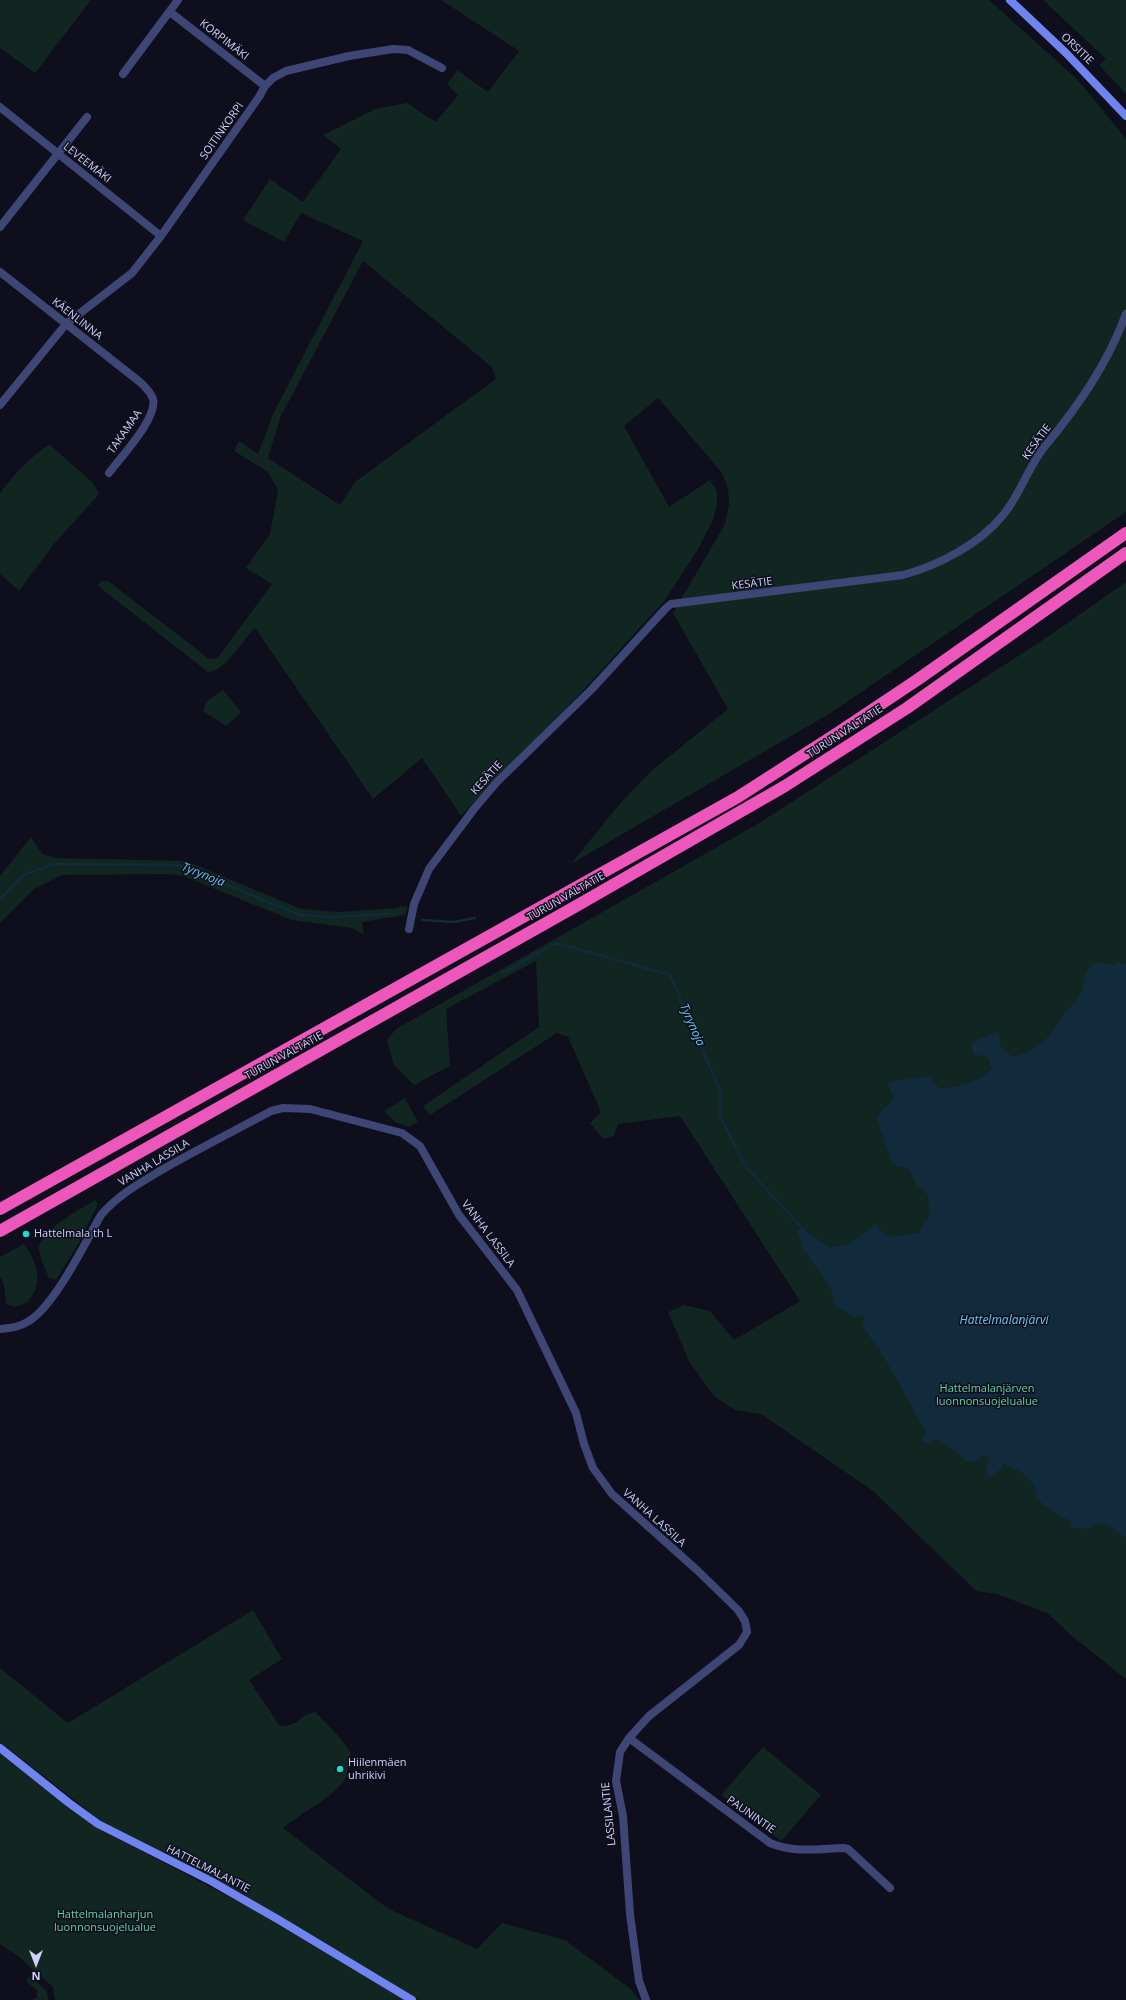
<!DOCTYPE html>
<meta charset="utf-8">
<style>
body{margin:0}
#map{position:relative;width:1126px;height:2000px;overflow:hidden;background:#0e0e1c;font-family:"Open Sans",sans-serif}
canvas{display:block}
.north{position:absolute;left:16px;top:1944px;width:40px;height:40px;-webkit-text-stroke:3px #0e0e1c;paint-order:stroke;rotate:180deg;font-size:11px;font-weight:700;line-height:16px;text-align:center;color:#ced1fa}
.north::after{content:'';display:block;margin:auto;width:14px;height:18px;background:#ced1fa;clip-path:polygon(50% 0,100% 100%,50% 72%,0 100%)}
</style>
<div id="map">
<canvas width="1126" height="2000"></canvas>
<div class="north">N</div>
</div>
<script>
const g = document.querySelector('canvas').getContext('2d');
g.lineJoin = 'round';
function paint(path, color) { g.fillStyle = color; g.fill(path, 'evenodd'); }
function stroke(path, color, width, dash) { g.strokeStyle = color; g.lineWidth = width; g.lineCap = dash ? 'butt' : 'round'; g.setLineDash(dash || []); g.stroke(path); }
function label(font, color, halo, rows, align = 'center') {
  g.font = font + ' "Open Sans",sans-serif'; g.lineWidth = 3; g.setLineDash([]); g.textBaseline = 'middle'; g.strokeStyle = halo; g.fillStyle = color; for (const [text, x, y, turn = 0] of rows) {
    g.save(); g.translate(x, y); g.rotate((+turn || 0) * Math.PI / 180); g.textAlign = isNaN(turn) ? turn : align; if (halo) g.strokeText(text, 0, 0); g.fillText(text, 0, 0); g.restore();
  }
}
const green = new Path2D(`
 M0 0H91L35 73 0 48Z
 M441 0H989L1078 80 1126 139V512L829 714 571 864 617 807 651 771 728 709 673 613 725 524 729 504 728 489 722 473 658 398 624 426 669 507 710 480 717 491V505L713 520 697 551 665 600 577 697 461 816 422 758 373 799 255 628C243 639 225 672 208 672L98 586 101 581H108L208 658 214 659 219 656 272 584 246 568 270 534 278 490 268 472 234 451 239 441 258 454 273 414 363 241 301 213 284 242 243 220 270 179 303 202 341 149 323 135 375 109 407 103 436 122 458 95 447 84 457 70 488 92 519 51ZM363 261 492 367 496 379 355 482 340 505 268 458 280 418Z
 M1043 0H1126V94L1099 65 1106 59Z
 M50 445 93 483 99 494 54 544 19 591 0 574C0 562 0 502 0 494 6 482 38 449 50 445Z
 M1126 582V1679L1071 1635 1047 1613 997 1594 976 1591 873 1491 761 1414 735 1410 714 1396 690 1363 668 1312 684 1305 710 1311 734 1340 800 1301 680 1116 618 1124 614 1136 603 1139 590 1123 601 1112 568 1037 557 1033 430 1115 423 1106 539 1027 536 961 446 1009 450 1066 414 1085 394 1065 387 1040 396 1029 756 825 1046 638ZM875 1225 845 1270 801 1227 829 1247 849 1244Z
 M223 690 241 712 226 726 203 711 207 701Z
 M31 837 42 854 55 858 186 861 301 909 339 912 397 908 401 906 408 907 405 915 362 922 364 935 352 928 292 920 183 876 168 874 62 875 34 889 0 923V876Z
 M405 1098 418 1122 409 1127 395 1122 384 1111Z
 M95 1200 98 1204 80 1241 56 1280 49 1278C46 1270 41 1260 39 1251 36 1232 81 1209 95 1200Z
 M24 1244C36 1260 45 1284 28 1301 25 1304 18 1306 14 1307L6 1304 4 1285 0 1276V1257Z
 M253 1610 282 1659 249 1680 280 1726C299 1727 298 1715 315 1712 328 1725 341 1737 351 1753 348 1760 348 1773 346 1777 336 1797 300 1813 283 1828L387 1908 477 1949 502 1923 565 1940 632 1990 639 2000H419L239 1892 190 1866 137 1841 101 1821 0 1742V1668L68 1723Z
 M763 1747 821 1795 781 1841 721 1795Z
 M0 1753 67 1807 97 1828 247 1906 404 2000H55L53 1987 18 1956 0 1944Z
 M30 1976 47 1991 48 2000H32L37 1997V1990L26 1981Z`);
const water = new Path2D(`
 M1097 962 1113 965 1118 962 1126 964V1538L1108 1525 1096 1523 1094 1527 1086 1529 1071 1527V1522L1044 1505 1033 1494 1037 1492C1031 1476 1019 1470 1004 1464L995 1475 989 1477 986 1471 989 1458 984 1454 976 1461 966 1462C957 1449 949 1447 936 1438L927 1444 921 1442 926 1432 888 1364 862 1325 866 1318 859 1315 854 1317 834 1304 831 1287 803 1249 797 1231 801 1227 829 1247 849 1244 875 1224 887 1237 918 1233 929 1216 928 1195 918 1186 908 1169 893 1165 876 1117 894 1099 887 1082 929 1076 940 1089C959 1086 979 1083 992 1068L987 1056 974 1055 971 1043 999 1031 1000 1045 1012 1057C1045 1048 1047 1038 1066 1012 1070 1006 1077 1001 1080 995 1087 981 1079 971 1097 962Z`);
const stream = new Path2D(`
 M0 900 23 875 54 864 178 865 300 915 330 917 389 914
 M422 920 454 922 475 918
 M502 971 503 973 556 943 670 975 720 1090V1117L747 1168 801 1227`);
const street = new Path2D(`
 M170 12 265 86
 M123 74 178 0
 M0 107 161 236
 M0 227 87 117
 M0 272 140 382C145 387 151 392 153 399 158 418 120 458 109 473
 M0 405 66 324 132 273 161 236 259 97 265 86 273 78 286 71 349 56 393 49 408 50 442 68
 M409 929 414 904 429 869 474 809 497 782 592 689 666 608 671 604 903 575C939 565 980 544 1003 515 1021 494 1028 466 1046 445 1079 405 1108 363 1126 314
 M0 1329C11 1328 20 1327 29 1321 55 1305 85 1243 101 1215 119 1194 142 1182 165 1168 200 1148 236 1130 271 1111L283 1108 310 1109 402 1133 420 1146 459 1215 517 1290 576 1413 584 1444 593 1468 612 1494 698 1571 738 1610 745 1621 747 1632 739 1645 649 1716 629 1738 620 1752 616 1781 623 1816 630 1914 639 1981 646 2000
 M629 1738 770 1843C794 1853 818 1849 843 1848L848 1849 890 1888`);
const secondary = new Path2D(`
 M1010 0 1066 53 1126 116
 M0 1748 69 1803 98 1824 211 1881 279 1920 412 2000`);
const highway = new Path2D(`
 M0 1209 738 797 836 734 917 680 1126 533
 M0 1231 578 905 785 786 907 708 1126 553`);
const markers = [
 [26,1234,4,"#18dccc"],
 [340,1769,4,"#18dccc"]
];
const streetNames = [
 ["KORPIMÄKI",224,40,38],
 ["ORSITIE",1077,49,44],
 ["SOITINKORPI",222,131,-55],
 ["LEVEEMÄKI",87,163,38],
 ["KÄENLINNA",77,319,38],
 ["TAKAMAA",125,432,-55],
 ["KESÄTIE",1037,442,-54],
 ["KESÄTIE",752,584,-7],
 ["TURUN VALTATIE",845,732,-33],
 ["KESÄTIE",487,778,-48],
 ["TURUN VALTATIE",566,897,-30],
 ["TURUN VALTATIE",284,1056,-29],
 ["VANHA LASSILA",154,1163,-31],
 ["VANHA LASSILA",488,1234,53],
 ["VANHA LASSILA",654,1518,42],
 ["LASSILANTIE",609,1814,-96],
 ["PAUNINTIE",751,1815,35],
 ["HATTELMALANTIE",208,1869,27]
];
const poiNames = [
 ["Hattelmala th L",34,1234],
 ["Hiilenmäen",348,1763],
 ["uhrikivi",348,1776]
];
const parkNames = [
 ["Hattelmalanjärven",987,1389],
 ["luonnonsuojelualue",987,1402],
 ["Hattelmalanharjun",105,1915],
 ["luonnonsuojelualue",105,1928]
];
const waterNames = [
 ["Tyrynoja",203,875,22],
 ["Tyrynoja",692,1025,66],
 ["Hattelmalanjärvi",1004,1321]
];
paint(green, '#112621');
paint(water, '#112a3c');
stroke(stream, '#112a3c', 2.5);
stroke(street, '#3e4676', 8);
stroke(secondary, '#7084ef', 8);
stroke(highway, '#ed56ba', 12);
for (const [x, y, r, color] of markers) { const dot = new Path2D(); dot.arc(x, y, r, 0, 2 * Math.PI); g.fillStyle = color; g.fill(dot); stroke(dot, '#0e0e1c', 1.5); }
label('11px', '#ced1fa', '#0e0e1c', streetNames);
label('11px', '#ced1fa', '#0e0e1c', poiNames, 'left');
label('11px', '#63d1a1', '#0e0e1c', parkNames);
label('italic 12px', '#67c9ee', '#0e0e1c', waterNames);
</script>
